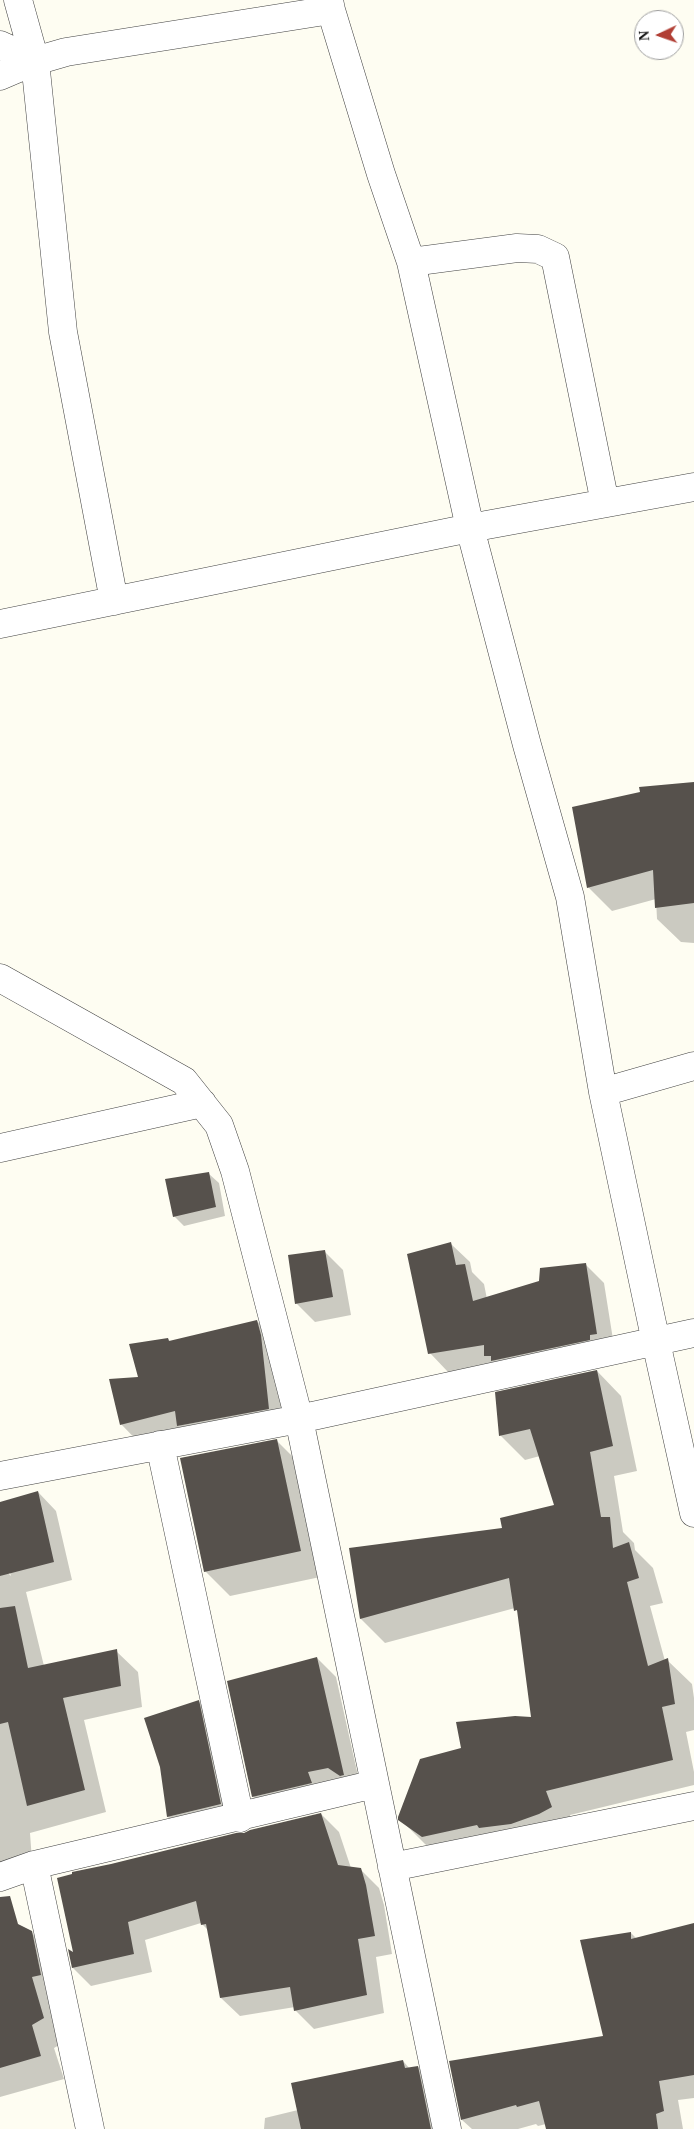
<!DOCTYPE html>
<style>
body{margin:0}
#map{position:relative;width:694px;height:2129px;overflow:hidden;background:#fefdf2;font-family:"Times New Roman",serif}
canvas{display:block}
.north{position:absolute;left:634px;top:10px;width:50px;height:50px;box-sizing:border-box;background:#fff;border:1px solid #9f9f9f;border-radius:50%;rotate:267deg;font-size:14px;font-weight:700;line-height:20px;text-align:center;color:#0f0f0f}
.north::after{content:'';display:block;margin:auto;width:18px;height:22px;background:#b13e34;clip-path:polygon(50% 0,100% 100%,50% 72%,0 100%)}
</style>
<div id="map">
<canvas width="694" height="2129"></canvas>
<div class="north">N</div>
</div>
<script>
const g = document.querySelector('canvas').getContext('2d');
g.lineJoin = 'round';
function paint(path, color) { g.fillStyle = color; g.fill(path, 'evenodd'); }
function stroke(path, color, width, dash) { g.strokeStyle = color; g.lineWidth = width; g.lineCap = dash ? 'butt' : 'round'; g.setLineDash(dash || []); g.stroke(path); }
const shadow = new Path2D(`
 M694 787V943L681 942 657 919 656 899 612 911 588 887Z
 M209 1174 219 1183 225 1216 184 1226 174 1216Z
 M451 1244 470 1262 472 1272 484 1284 487 1299 540 1282 586 1265 604 1283 615 1352 448 1372 430 1353Z
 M324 1251 343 1270 351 1315 315 1322 296 1303Z
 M257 1321 282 1347 294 1434 146 1450 121 1424 140 1378 168 1339 171 1342Z
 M597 1371 621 1396 637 1471 614 1476 623 1532 634 1543 635 1550 653 1568 663 1603 650 1606 665 1661 667 1660 692 1684 694 1698V1730L686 1732 694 1772V1785L570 1815 575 1832 447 1861 425 1844 400 1819 532 1719 519 1613 515 1608 385 1643 361 1619 351 1550 503 1529 556 1505 540 1456 525 1460 500 1435Z
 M276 1440 302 1466 325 1576 230 1596 205 1571Z
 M38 1492 56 1511 72 1580 26 1592 44 1666 116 1651 138 1672 142 1707 84 1720 106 1812 30 1833 32 1861 0 1867V1574L7 1572 11 1576 0 1539V1504Z
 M317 1658 336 1677 362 1794 271 1815 253 1797Z
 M198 1701 215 1718 237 1821 185 1833 168 1817 161 1767Z
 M321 1814 339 1832 351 1868 361 1870 379 1888 384 1905 392 1954 376 1957 384 2013 314 2029 295 2010V2007L240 2016 221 1998 208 1930 201 1923 145 1940 152 1972 91 1986 73 1968 75 1954 244 1834Z
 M0 1916 31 1932 55 1955 66 2041 54 2048 64 2079 0 2097Z
 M694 1924V2098L678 2100 683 2129H547L546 2124 538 2126 536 2124 518 2129H472L462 2120 605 2038 631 1933 637 1939Z
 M403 2061 410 2069 418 2067 435 2085 445 2129H264L265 2118 298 2110Z`);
const building = new Path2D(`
 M694 782V903L655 908 653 870 587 888 572 807 640 792 639 787Z
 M209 1172 216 1207 173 1217 165 1179Z
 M451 1242 456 1265 465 1264 473 1301 539 1281 540 1268 586 1263 597 1334 590 1335V1340L491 1361V1356H484V1345L428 1354 407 1254Z
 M325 1250 333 1297 295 1304 288 1255Z
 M257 1320 261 1335 269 1409 177 1426 175 1411 120 1425 109 1379 138 1377 129 1344 168 1338 169 1341Z
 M597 1370 613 1446 590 1452 601 1517H610L613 1548 629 1542 639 1578 627 1582 648 1666 668 1658 675 1704 662 1707 673 1760 546 1791 552 1807 539 1814 511 1824 479 1828 477 1825 422 1837 398 1820V1817L420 1759 461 1748 456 1722 515 1716 531 1717 517 1610 514 1611 509 1578 360 1619 349 1548 502 1528 500 1518 554 1505 530 1429 499 1436 495 1392Z
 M277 1439 301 1551 204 1572 180 1458Z
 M38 1491 54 1562 0 1576V1502Z
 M15 1606 28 1668 117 1649 121 1686 63 1698 85 1790 27 1806 8 1722 0 1724V1608Z
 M317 1657 344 1775 340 1776 328 1768 308 1772 312 1783 252 1797 227 1681Z
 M199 1700 221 1804 167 1817 160 1767 144 1718Z
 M321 1813 338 1865 361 1868 366 1885 375 1936 358 1939 367 1995 294 2011 290 1987 220 1998 206 1924 201 1925 196 1901 128 1922 134 1954 72 1968 68 1949 73 1952 57 1878 72 1874V1872L111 1864 236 1833H244L250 1830Z
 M10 1896 18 1924 32 1931 41 1975 32 1977 44 2018 32 2025 41 2056 0 2068V1897Z
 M694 1923V2075L659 2081 664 2111 656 2114 658 2129H546L539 2101 517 2107 516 2105 461 2120 449 2061 603 2036 580 1940 631 1932V1939Z
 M403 2060 405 2068 418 2066 431 2129H301L291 2083Z`);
const minor = new Path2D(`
 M18 0 35 61 63 332 114 601
 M331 10 381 174 411 262 470 528 527 745 570 897 603 1092 656 1342 694 1513
 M0 45 35 61
 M0 76 35 61 66 52 331 10 329 0
 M411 262 517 248 538 249 555 257 605 503
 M0 624 470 528 694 487
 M0 978 184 1081 219 1125 235 1171 299 1419 447 2129
 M603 1092 694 1066
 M0 1148 202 1103
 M160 1445 240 1818
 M0 1476 299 1419 694 1333
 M34 1865 90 2129
 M392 1867 694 1806
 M0 1877 34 1865 375 1784`);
paint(shadow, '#0003');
paint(building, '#56514c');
stroke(minor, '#424242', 29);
stroke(minor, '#fff', 28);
</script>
